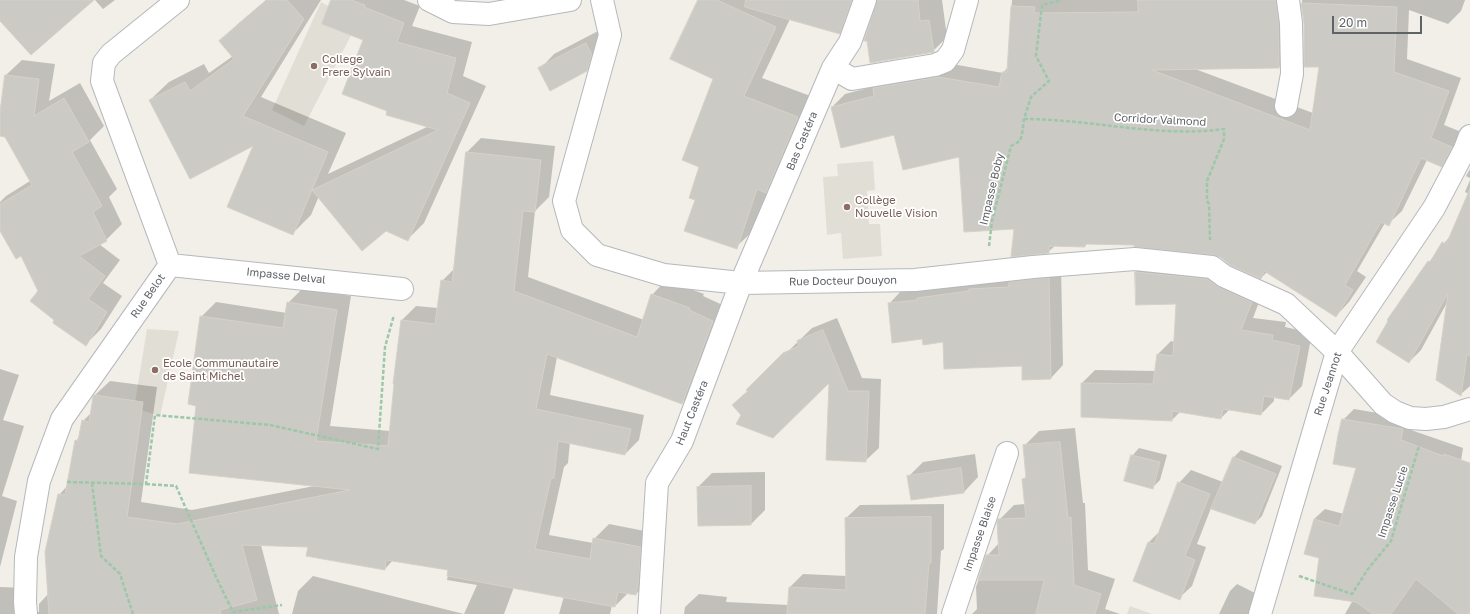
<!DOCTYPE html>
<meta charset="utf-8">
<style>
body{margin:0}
#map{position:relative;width:1470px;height:614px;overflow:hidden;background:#f1efe8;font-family:"Golos Text",sans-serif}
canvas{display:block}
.scale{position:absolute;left:1332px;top:16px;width:90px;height:18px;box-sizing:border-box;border:2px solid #5f6368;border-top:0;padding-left:5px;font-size:12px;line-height:14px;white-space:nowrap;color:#5f6368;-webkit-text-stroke:3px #fff;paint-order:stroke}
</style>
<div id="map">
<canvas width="1470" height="614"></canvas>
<div class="scale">20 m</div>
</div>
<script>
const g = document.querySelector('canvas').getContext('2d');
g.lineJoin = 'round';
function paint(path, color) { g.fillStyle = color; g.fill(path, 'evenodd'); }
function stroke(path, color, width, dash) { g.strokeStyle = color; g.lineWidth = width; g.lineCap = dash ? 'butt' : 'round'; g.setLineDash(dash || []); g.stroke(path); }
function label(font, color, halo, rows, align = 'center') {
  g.font = font + ' "Golos Text",sans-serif'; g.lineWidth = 3.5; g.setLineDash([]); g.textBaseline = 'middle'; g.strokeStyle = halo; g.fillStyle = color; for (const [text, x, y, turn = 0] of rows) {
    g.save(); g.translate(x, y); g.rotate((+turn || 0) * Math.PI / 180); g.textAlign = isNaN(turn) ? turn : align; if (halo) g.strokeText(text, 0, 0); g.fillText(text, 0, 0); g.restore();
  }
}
const education = new Path2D(`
 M321 2 358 22 304 126 272 110Z
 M873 161 875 190 867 191 869 224H880L882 256 843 259 841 233 827 235 823 177 838 176 837 164Z
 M147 329 179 331 160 416 134 408Z
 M1130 606 1152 614H1127Z`);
const shadow = new Path2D(`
 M95 0H115L103 9Z
 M266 0H321L261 97 346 133 328 174 429 126 388 110 364 39 332 0H404L420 6 412 26 472 42 463 76 486 86 424 223 408 239 319 196 311 215 293 233 255 144 150 100 169 82 204 64 209 73 233 56 220 42 239 23Z
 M699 0H860L852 20 839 33 790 19 762 78 816 98 785 173 768 189 755 229 736 247 696 199 715 78Z
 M878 0H942L947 37 933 51Z
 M1012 0H1290L1292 53 1279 67 1195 69 1313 113 1320 66 1304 23 1302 0H1465L1461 11 1448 24 1409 10 1407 59 1461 78 1444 125 1464 133 1455 152 1441 166 1427 160 1402 211 1388 224 1385 223 1357 271 1366 277 1349 302 1336 316 1267 272 1261 278 1214 254 1135 244 1088 243 1085 246 1056 245 1048 252 1015 228 959 155 895 134 832 107 845 94 876 86 887 75 952 64 1003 73 1008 67Z
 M600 30 601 56 586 71 540 69 554 54Z
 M22 60 55 64 49 101 80 83 104 126 90 140 117 189 109 197 122 224 106 240 99 244 120 260 103 283 122 296 101 329 86 344 55 320 39 291 21 255 0 229V202L6 196 30 181 6 136 0 135V119L6 75Z
 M481 138 555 146 549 197 535 211 528 277 644 320 652 295 666 280 704 294 703 296 727 307 697 389 682 403 557 357 550 395 644 415 639 440 625 454 570 442 568 463 564 467 549 535 593 543 594 539 609 524 655 533 650 580 636 594 628 593 615 606 612 605 610 614H559L564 596 514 587 504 614H292L298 591 313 576 464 614 477 585 447 580 449 570 393 560 385 569 310 547 261 545 279 614H0V587L27 588 35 611 39 612V604L49 593 59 495 68 485 76 441 79 437 83 421 92 412 95 395 110 381 157 387 141 502 192 510 314 486 197 405 201 317 216 302 287 313 288 303 303 288 351 296 330 426 390 431 402 320 416 306 438 308 442 281 454 269 466 153Z
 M1470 169V178L1466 176Z
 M1470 180V386L1461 394 1448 301 1421 350 1409 362 1429 262 1451 235 1469 194 1465 192Z
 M1149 259 1264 289 1253 318 1286 322 1285 327 1312 333 1302 386 1289 399 1274 397V401L1261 414 1230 409 1221 418 1180 412 1172 420 1082 383 1095 370 1156 371 1158 354 1171 341 1175 342 1177 303 1137 304 1136 272Z
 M1061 266 1063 365 1051 378 1023 365 944 341 923 338 889 304 901 291 928 288Z
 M837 318 862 378 881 379 879 448 865 461 831 381 742 415 733 405 812 328Z
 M0 369 19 375 3 420 24 426 2 496 17 501 0 567Z
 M1354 409 1413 419 1411 430 1463 448 1457 487 1470 469V614H1345L1353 600 1320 557 1314 519 1325 509 1344 514 1358 467 1343 420Z
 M1075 428 1083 503H1085L1088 570 1115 579 1105 609 1120 614H972L977 609 976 587 987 556 999 543V520L1014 505 1025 504 1023 479 1027 476 1024 446 1039 431Z
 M1139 448 1167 455 1160 480 1153 487 1132 456Z
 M1241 450 1282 466 1262 516 1255 523 1211 508 1197 544 1206 547 1192 586 1179 598 1149 542 1160 531 1179 483 1191 470 1223 482 1234 457Z
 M975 454 978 477 964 492 912 499 909 476 923 462Z
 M765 472V510L751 524 698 487 712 473Z
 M944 504V549L941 551 937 614H684L685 607 699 594 727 597 726 602 789 605 790 587 803 574 847 576 846 518 860 505Z
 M1237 584 1257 594 1250 614H1219L1230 591Z`);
const building = new Path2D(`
 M0 0H94L31 55 0 21Z
 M267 0H287L304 19 243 116 328 152 293 235 227 207 253 146 190 179 149 100 185 82 190 91 234 59 219 41Z
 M331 0H351L365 5 364 7 404 23 397 42 456 58 447 93 470 103 408 241 386 231 362 251 312 190 438 130 386 115 387 111 342 94 363 40 322 24Z
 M698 0H717L776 27 744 96 798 117 766 193 757 189 737 249 684 231 695 200 689 198 699 167 682 160 713 79 670 59Z
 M746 0H852L840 34 745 7Z
 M877 0H918L920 21 929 20 934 52 870 63 867 41H864Z
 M1138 0H1276L1279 24V68L1152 70 1310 130 1319 67H1304V23L1301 3 1397 7 1394 72 1449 91 1431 138 1452 147 1442 167 1421 158 1389 226 1381 222 1345 285 1353 290 1336 317 1264 271 1261 279 1230 265 1220 257 1213 255 1134 247V245L1085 244V247L1049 246V253L1011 257 1014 229 964 232 959 157 903 170 894 135 841 148 831 107 874 96 873 88 938 77 999 87 1002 72H1007L1011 6 1035 7 1034 13 1138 12Z
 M586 43 592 55 587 71 550 91 538 68Z
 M5 75 39 79 34 116 64 98 89 142 72 152 102 206 93 212 107 241 79 256 105 276 88 299 107 312 86 346 53 323 54 320 30 301 38 291 21 256 16 259 0 231V204L32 185 5 137 0 136V112Z
 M466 152 541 160 535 212 523 211 514 291 637 337 651 294 690 308 689 310 713 321 682 404 547 354 536 409 631 429 625 455 558 441 554 478H551L535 549 590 559 593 538 641 547 639 577 636 595 618 592 615 607 447 576 448 570 386 560 385 570 306 556 308 547 242 545 257 600 220 610 221 614H49L45 552 58 494 65 495 75 440 78 441 82 420 89 422 93 397 94 395 143 402 127 517 177 524 350 490 189 473 196 406 188 404 200 316 283 328 287 302 337 310 316 441 388 446 394 384H393L401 320 435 324 441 280 452 282Z
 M1470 189V356L1467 354 1461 396 1436 380 1448 293 1409 363 1376 342 1388 321 1387 320 1428 261 1430 262 1442 242 1446 244Z
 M1135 272 1207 279 1219 287 1252 302 1241 330 1273 335 1272 340 1300 346 1289 400 1264 396 1261 415 1223 409 1221 419 1172 411V421L1081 417V383L1153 384 1157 354 1173 356 1176 304 1136 305Z
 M1049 278 1051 379 1022 380V366L944 369 943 342 923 345 922 339 892 343 888 303 917 300V298L969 291V289L1009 287V282Z
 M823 330 848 391H869L866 462 826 460 829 383 773 438 736 424 741 415 732 405 748 391 746 390 783 353 799 346 797 341Z
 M1342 419 1403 429 1401 440 1443 456 1444 454 1470 463V614H1458L1416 579 1391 614H1373L1356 602 1314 596 1319 558 1304 554 1314 519 1339 526 1356 468 1333 464 1338 435Z
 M1060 442 1068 518 1071 517 1074 585 1101 594 1095 614H1036L1044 580H978L986 555H999L997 522 998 519 1026 518 1022 479 1026 478 1023 445Z
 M1131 455 1160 462 1153 489 1124 481Z
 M1233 457 1276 474 1255 524 1211 509Z
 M961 468 964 493 911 500 907 476Z
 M1178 482 1210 494 1185 556 1195 560 1180 600 1133 581 1148 542 1154 544Z
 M751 486V525L698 526 697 487Z
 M931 517V563H929L925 614H787L789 587 846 590 845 518Z`);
const path = new Path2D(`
 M1024 119C1091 119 1158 138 1224 129V139L1207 181V201L1209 204 1210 240
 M989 246 992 221 1011 146 1020 141 1022 135 1024 119 1031 97 1049 81 1036 56 1042 5 1062 0
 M67 482 146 484 155 415 270 425 378 449 385 347 394 315
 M92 483 101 556 120 574 133 614
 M146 484 176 486 216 577 233 612 282 605
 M1299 576 1352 594 1368 569 1391 541 1419 446`);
const minor = new Path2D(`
 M429 0 453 12 489 14 570 0
 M602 0 610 35 564 201 572 230 597 255 664 275 741 283 915 280 1033 267 1135 259 1212 267 1224 276 1286 304 1337 352 1383 404 1395 412 1410 418 1426 419 1444 417 1470 409
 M833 68 852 79 935 65 945 61 953 50 967 0
 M1286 106 1292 74 1291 23 1288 0
 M170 265 402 289
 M26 614 25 602 26 557 39 481 62 419 170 265 102 81 104 63 111 54 178 0
 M649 614 657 483 682 441 741 283 833 68 850 42 865 0
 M953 614 1007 453
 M1260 614 1337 352 1434 208 1465 149 1470 136`);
const markers = [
 [314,66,4,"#8d6e63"],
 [847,207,4,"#8d6e63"],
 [155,370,4,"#8d6e63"]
];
const educationNames = [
 ["College",322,60],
 ["Frere Sylvain",322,73],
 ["Collège",855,201],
 ["Nouvelle Vision",855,214],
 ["Ecole Communautaire",163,364],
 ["de Saint Michel",163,377]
];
const streetNames = [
 ["Corridor Valmond",1160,120,3],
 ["Bas Castéra",802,141,-67],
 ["Impasse Boby",992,189,-77],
 ["Impasse Delval",286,276,6],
 ["Rue Docteur Douyon",843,281,-1],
 ["Rue Belot",148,296,-55],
 ["Rue Jeannot",1328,384,-72],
 ["Haut Castéra",692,413,-68],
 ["Impasse Lucie",1393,502,-72],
 ["Impasse Blaise",980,534,-71]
];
paint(education, '#e1ded6');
paint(shadow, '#0003');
paint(building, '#cccac5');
stroke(building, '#d6d1c6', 1);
stroke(minor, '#b5b8bc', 24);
stroke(path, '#9cc7a9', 2.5, [4, 2]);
stroke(minor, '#fff', 22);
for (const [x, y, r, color] of markers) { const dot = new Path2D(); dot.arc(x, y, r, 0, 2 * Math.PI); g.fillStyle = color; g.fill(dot); stroke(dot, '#fff', 1.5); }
label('11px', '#785e54', '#fff', educationNames, 'left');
label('11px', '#5f6368', '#fff', streetNames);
</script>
